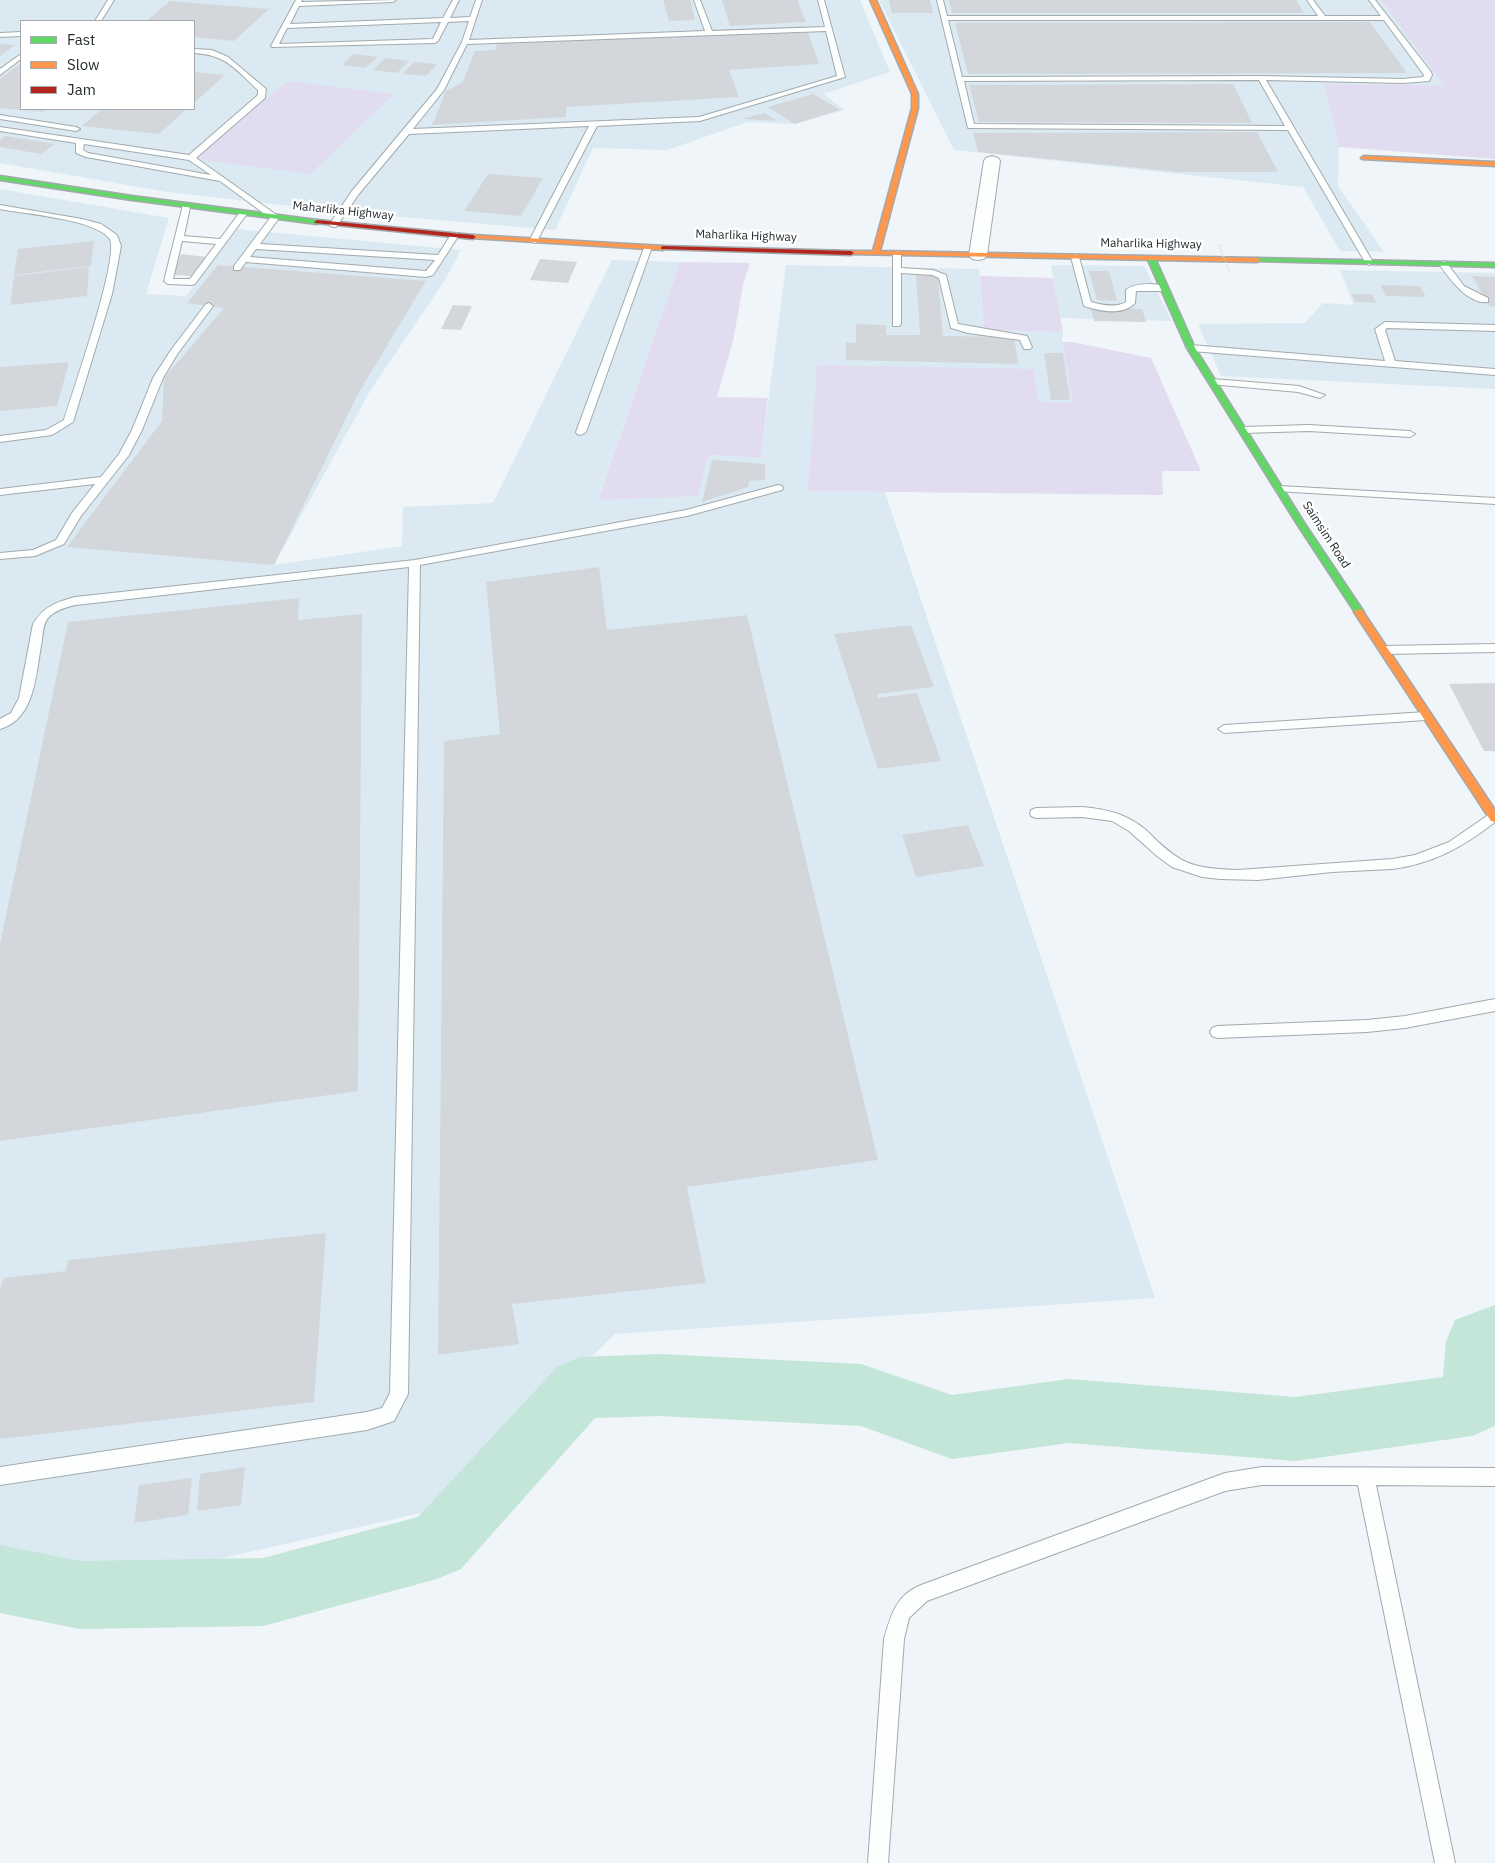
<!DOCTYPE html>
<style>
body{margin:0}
#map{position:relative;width:1495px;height:1863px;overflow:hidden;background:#eff5f8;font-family:"IBM Plex Sans",sans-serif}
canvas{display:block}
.legend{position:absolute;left:20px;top:20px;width:175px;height:90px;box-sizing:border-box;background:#fff;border:1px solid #a7aaac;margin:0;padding:6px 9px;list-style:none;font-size:15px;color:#242b2f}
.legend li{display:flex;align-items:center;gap:10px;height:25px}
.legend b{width:25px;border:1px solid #a7aaac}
</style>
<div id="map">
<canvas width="1495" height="1863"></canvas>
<ul class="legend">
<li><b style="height:6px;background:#63d668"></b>Fast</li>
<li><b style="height:6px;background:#ff974d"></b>Slow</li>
<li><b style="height:6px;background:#b3261e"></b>Jam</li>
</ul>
</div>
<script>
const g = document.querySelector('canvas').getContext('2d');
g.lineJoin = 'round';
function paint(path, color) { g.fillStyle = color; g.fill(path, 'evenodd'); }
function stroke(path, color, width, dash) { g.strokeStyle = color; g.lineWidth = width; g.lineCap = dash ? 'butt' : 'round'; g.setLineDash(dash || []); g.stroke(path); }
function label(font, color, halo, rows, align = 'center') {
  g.font = font + ' "IBM Plex Sans",sans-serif'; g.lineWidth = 5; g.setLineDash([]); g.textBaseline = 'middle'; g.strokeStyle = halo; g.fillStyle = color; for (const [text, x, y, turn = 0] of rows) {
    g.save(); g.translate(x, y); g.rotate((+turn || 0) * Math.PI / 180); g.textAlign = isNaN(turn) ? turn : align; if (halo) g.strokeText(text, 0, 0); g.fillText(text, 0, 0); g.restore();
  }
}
const built = new Path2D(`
 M0 0H860L890 72 824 94 844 110 795 124 748 122 667 150 593 148 555 230 343 212 167 192 0 163ZM21 21H194V109H21Z
 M879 0H1381L1445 85 1324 84 1339 147 1338 186 1384 252 1340 251 1303 187 954 150Z
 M0 189 169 218 146 294 186 296 237 229 461 250 445 280 370 391 274 565 402 546 403 507 493 503 612 260 680 262 598 499 707 455 761 458 786 265 979 269 984 330 1063 332 1062 342 1073 403 1039 402 1034 369 809 491 885 492 1155 1298 615 1334 430 1511 166 1571 24 1558 0 1553Z
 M1051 265 1144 266 1172 321 1060 318Z
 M1340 270 1495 273V389L1221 376 1198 324 1305 323 1323 303 1354 305Z`);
const green = new Path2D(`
 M1381 0H1495V159L1339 147 1324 84 1444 85Z
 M288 81 394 94 310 174 196 159Z
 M680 262 750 263 743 285 733 341 717 397 768 398 761 458 708 455 698 496 598 500Z
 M980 276 1053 278 1063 332 984 330Z
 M1062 342H1072L1151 358 1201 471H1162L1163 495 808 491 817 365 1034 369 1039 402 1073 403Z`);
const river = new Path2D(`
 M1495 1305V1426L1472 1436 1296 1461 1069 1443 952 1459 861 1426 659 1416 595 1418 461 1569 437 1579 263 1626 80 1629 0 1613V1545L80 1561 263 1558 418 1517 558 1366 580 1357 659 1354 861 1364 952 1395 1069 1379 1296 1397 1443 1377 1446 1341 1455 1320Z`);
const building = new Path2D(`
 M663 0H690L695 20 669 21Z
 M722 0H797L806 22 730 26Z
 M889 0H930L933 13H892Z
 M949 0H1296L1304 13H952Z
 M170 1 269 9 234 41 194 37V21H146Z
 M1370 22 1407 73 968 74 955 23Z
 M806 26 819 64 729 70 739 97 566 107V117L432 125 446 91 463 82 475 51 495 50 499 39Z
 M0 44 15 45 0 56Z
 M354 54 378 57 365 68 342 65Z
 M385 58 409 61 397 73 373 70Z
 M414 62 437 64 426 76 402 74Z
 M21 63V109H47L43 112 0 108V79Z
 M194 72 225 75 194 103Z
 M1233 84 1252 123 979 122 969 85Z
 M813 94 840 110 795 124 768 107Z
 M102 109H187L159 134 82 126Z
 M764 113 778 121 744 119V118Z
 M1257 132 1278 172H1178L978 152 973 133Z
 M5 136 55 144 41 154 0 147V140Z
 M488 174 543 178 521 216 464 211Z
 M94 241 91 266 14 275 18 249Z
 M181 254 207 257 193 276 173 275Z
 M540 259 577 262 568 283 530 280Z
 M218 265 426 281 358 394 274 565 67 547 162 421 164 378 224 308 187 303Z
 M89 267 87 296 10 305 14 276Z
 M1089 271H1109L1117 301 1097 300Z
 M916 275 938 276 943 336 1014 337 1018 364 846 360V342L856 343V324L886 325V335H920Z
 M1472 276 1495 277V307L1489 306Z
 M1380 285 1420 286 1426 297 1386 296Z
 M1352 294H1372L1376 303 1355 302Z
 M453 305 472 306 461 330 441 329Z
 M1091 309H1142L1146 322 1094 321Z
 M1044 353H1063L1070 400H1051Z
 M69 362 57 406 0 411V367Z
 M712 460 765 464V480L749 481 748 487 702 502Z
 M599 567 607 630 747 615 878 1160 687 1187 706 1283 512 1304 519 1344 438 1355 444 741 500 734 486 582Z
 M299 598 298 620 362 614 358 1091 0 1141V944L68 622Z
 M911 625 934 687 877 694 878 698 917 693 941 761 878 769 834 634Z
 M1495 683V751H1484L1449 684Z
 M968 825 984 866 916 877 902 835Z
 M326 1233 314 1402 0 1439V1291L3 1278 66 1271 68 1260Z
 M245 1467 241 1505 197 1511 200 1474Z
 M192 1478 188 1515 134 1523 139 1485Z`);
const lane = new Path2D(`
 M108 0H114L101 21H95Z
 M296 0H302L301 2 396 0 393 2 299 6 290 24 443 18 453 0H459L450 18 470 17 476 0H482L469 40 705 31 694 0H700L712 31 825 27 818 0H824L845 77 700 121 597 126 536 243 529 241 589 126 409 134 358 195 336 227H333L329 225 352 191 437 89 462 42 469 21 448 22 438 41 435 43 272 47 271 46ZM441 22 433 39 279 44 287 28ZM826 31 837 76 699 117 413 129 444 90 467 44Z
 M937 0H943L947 16H1318L1307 0H1313L1325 16H1381L1369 0H1375L1431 72 1432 75 1429 81 1403 83 1266 80 1373 262 1369 265 1365 262 1288 130 968 128ZM948 20H1384L1424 75 1423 77 1403 79 1261 76 962 77ZM1259 80 1285 126 974 124 964 81Z
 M21 32V36L0 37V33Z
 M194 49 212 50 228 57 266 89 265 98 196 158 278 216 279 218 260 244 438 255 452 233H458L459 235 433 275 426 277 246 262 240 270H234V266L270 218 220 181 86 157 76 153V143L0 131V127L189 155 258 95V90C235 69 227 55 194 53ZM84 144 189 160 211 175 88 153 83 150ZM256 249 435 260 426 271 250 257Z
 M21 54V59L0 75V69Z
 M0 115 76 127 80 129 76 131 0 119Z
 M0 205 82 219 101 224 117 235 121 246 112 294 73 422 52 435 0 442V436L46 430 64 420C71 396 122 252 109 238 93 219 25 214 0 209Z
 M183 205 190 207 184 236 220 239 240 212 247 214 195 284 192 285 168 284 164 281ZM182 241 216 244 190 279H173Z
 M645 245 652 247 586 432 581 435 577 434 576 432Z
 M897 251 901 254V268L933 270 946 275 958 324 1027 336 1032 347 1030 349H1024L1020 340 968 333 951 328 939 278 932 275 901 273V324L899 326H893V254Z
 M1075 254 1079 257 1091 302C1102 305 1116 308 1126 302V290C1133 283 1159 282 1167 288L1163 291H1136L1135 303C1123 316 1099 311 1084 306L1071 257Z
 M1443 261 1446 262 1464 286 1488 298V302C1468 305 1449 278 1439 264Z
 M209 303 213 306 178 353 163 378 142 430 129 455 81 516 64 544 35 556 0 559V553L33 550 56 540 72 513 95 484 0 495V489L101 477 119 454 132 430 153 378 171 350 206 304Z
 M1385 322 1495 325V331L1387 328 1385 330 1395 361 1495 369V375L1191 351 1186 348 1191 345 1385 361 1375 329Z
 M1213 379 1299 386 1325 395 1320 398 1298 392 1210 384V380Z
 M1309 425 1410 431 1415 434 1410 437 1309 431 1244 433 1239 430 1244 427Z
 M778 485 782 486 783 488 782 490 687 516 420 565 408 1394 394 1421 367 1430 0 1485V1467L367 1412 382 1408 390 1393 409 567 76 605C66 607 55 610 48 618 43 624 43 633 42 640 36 671 36 719 0 729V719L11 713 19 698 33 624C43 607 56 602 75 597L415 560 686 510Z
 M1280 486 1495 498V504L1276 491 1275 489 1276 487Z
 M1495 644V652L1384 654 1378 650 1384 646Z
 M1426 712 1432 716 1426 720 1224 733 1218 729 1224 725Z
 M1082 807C1107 809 1127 814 1146 830 1157 841 1168 852 1182 860 1199 869 1219 869 1238 870L1392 859 1415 855 1449 842 1494 811 1495 822C1463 847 1432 864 1392 869L1332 872 1258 880 1220 879 1202 877 1172 867 1157 856 1129 831 1112 821 1082 817 1036 818 1031 816 1030 813 1031 810 1036 808Z
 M1495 999V1011L1405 1028 1367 1032 1217 1038 1212 1036 1210 1032 1212 1028 1217 1026 1367 1020 1405 1016Z
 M1262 1467 1495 1468V1486L1376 1485 1455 1863H1435L1358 1485H1262L1225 1491 927 1601 909 1618 904 1639 888 1863H868L884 1639C891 1615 896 1595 921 1585L1225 1473Z`);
const street = new Path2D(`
 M992 156 998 158 1000 161 987 255 984 259 978 260 972 259 969 255 984 161 986 158Z`);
const fast = new Path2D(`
 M0 176 132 196 317 220 320 222 317 224 132 200 0 180Z
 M1151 256 1155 258 1195 348 1305 524 1364 612 1362 614H1356L1297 524 1187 348 1147 258Z
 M1257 258 1495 263V267L1255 261V259Z`);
const slow = new Path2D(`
 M870 0H876L918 94V108L880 251 1257 258 1261 260 1257 262 849 254V252L851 251H873L912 108V94Z
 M1364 156 1495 162V166L1362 159 1361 158Z
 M473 235 663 246 666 248 663 250 471 238V236Z
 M1359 609 1362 610 1495 810V822L1491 821 1354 612Z`);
const jam = new Path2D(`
 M317 220 473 235 476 237 473 239 315 223 314 222Z
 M663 246 851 251 854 253 851 255 661 249V247Z`);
const pathBridge = new Path2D(`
 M1219 245 1230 273`);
const farStreetnames = [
 ["Maharlika Highway",343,211,6],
 ["Maharlika Highway",746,236,2],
 ["Maharlika Highway",1151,244,1],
 ["Saimsim Road",1326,535,57]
];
paint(built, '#dbeaf2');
paint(green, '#e2dcf1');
paint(river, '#c3e6d8');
paint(building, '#d3d7db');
stroke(lane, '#a3a9ac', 2);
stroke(street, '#a3a9ac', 2);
stroke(fast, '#a3a9ac', 3);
stroke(slow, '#a3a9ac', 3);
stroke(jam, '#a3a9ac', 3);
paint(lane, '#fdfefe');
paint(street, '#fdfefe');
paint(fast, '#63d668');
paint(slow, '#ff974d');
paint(jam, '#b3261e');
stroke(pathBridge, '#d3d5d5', 2, [1, 2]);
label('12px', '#242b2f', '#fff', farStreetnames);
</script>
